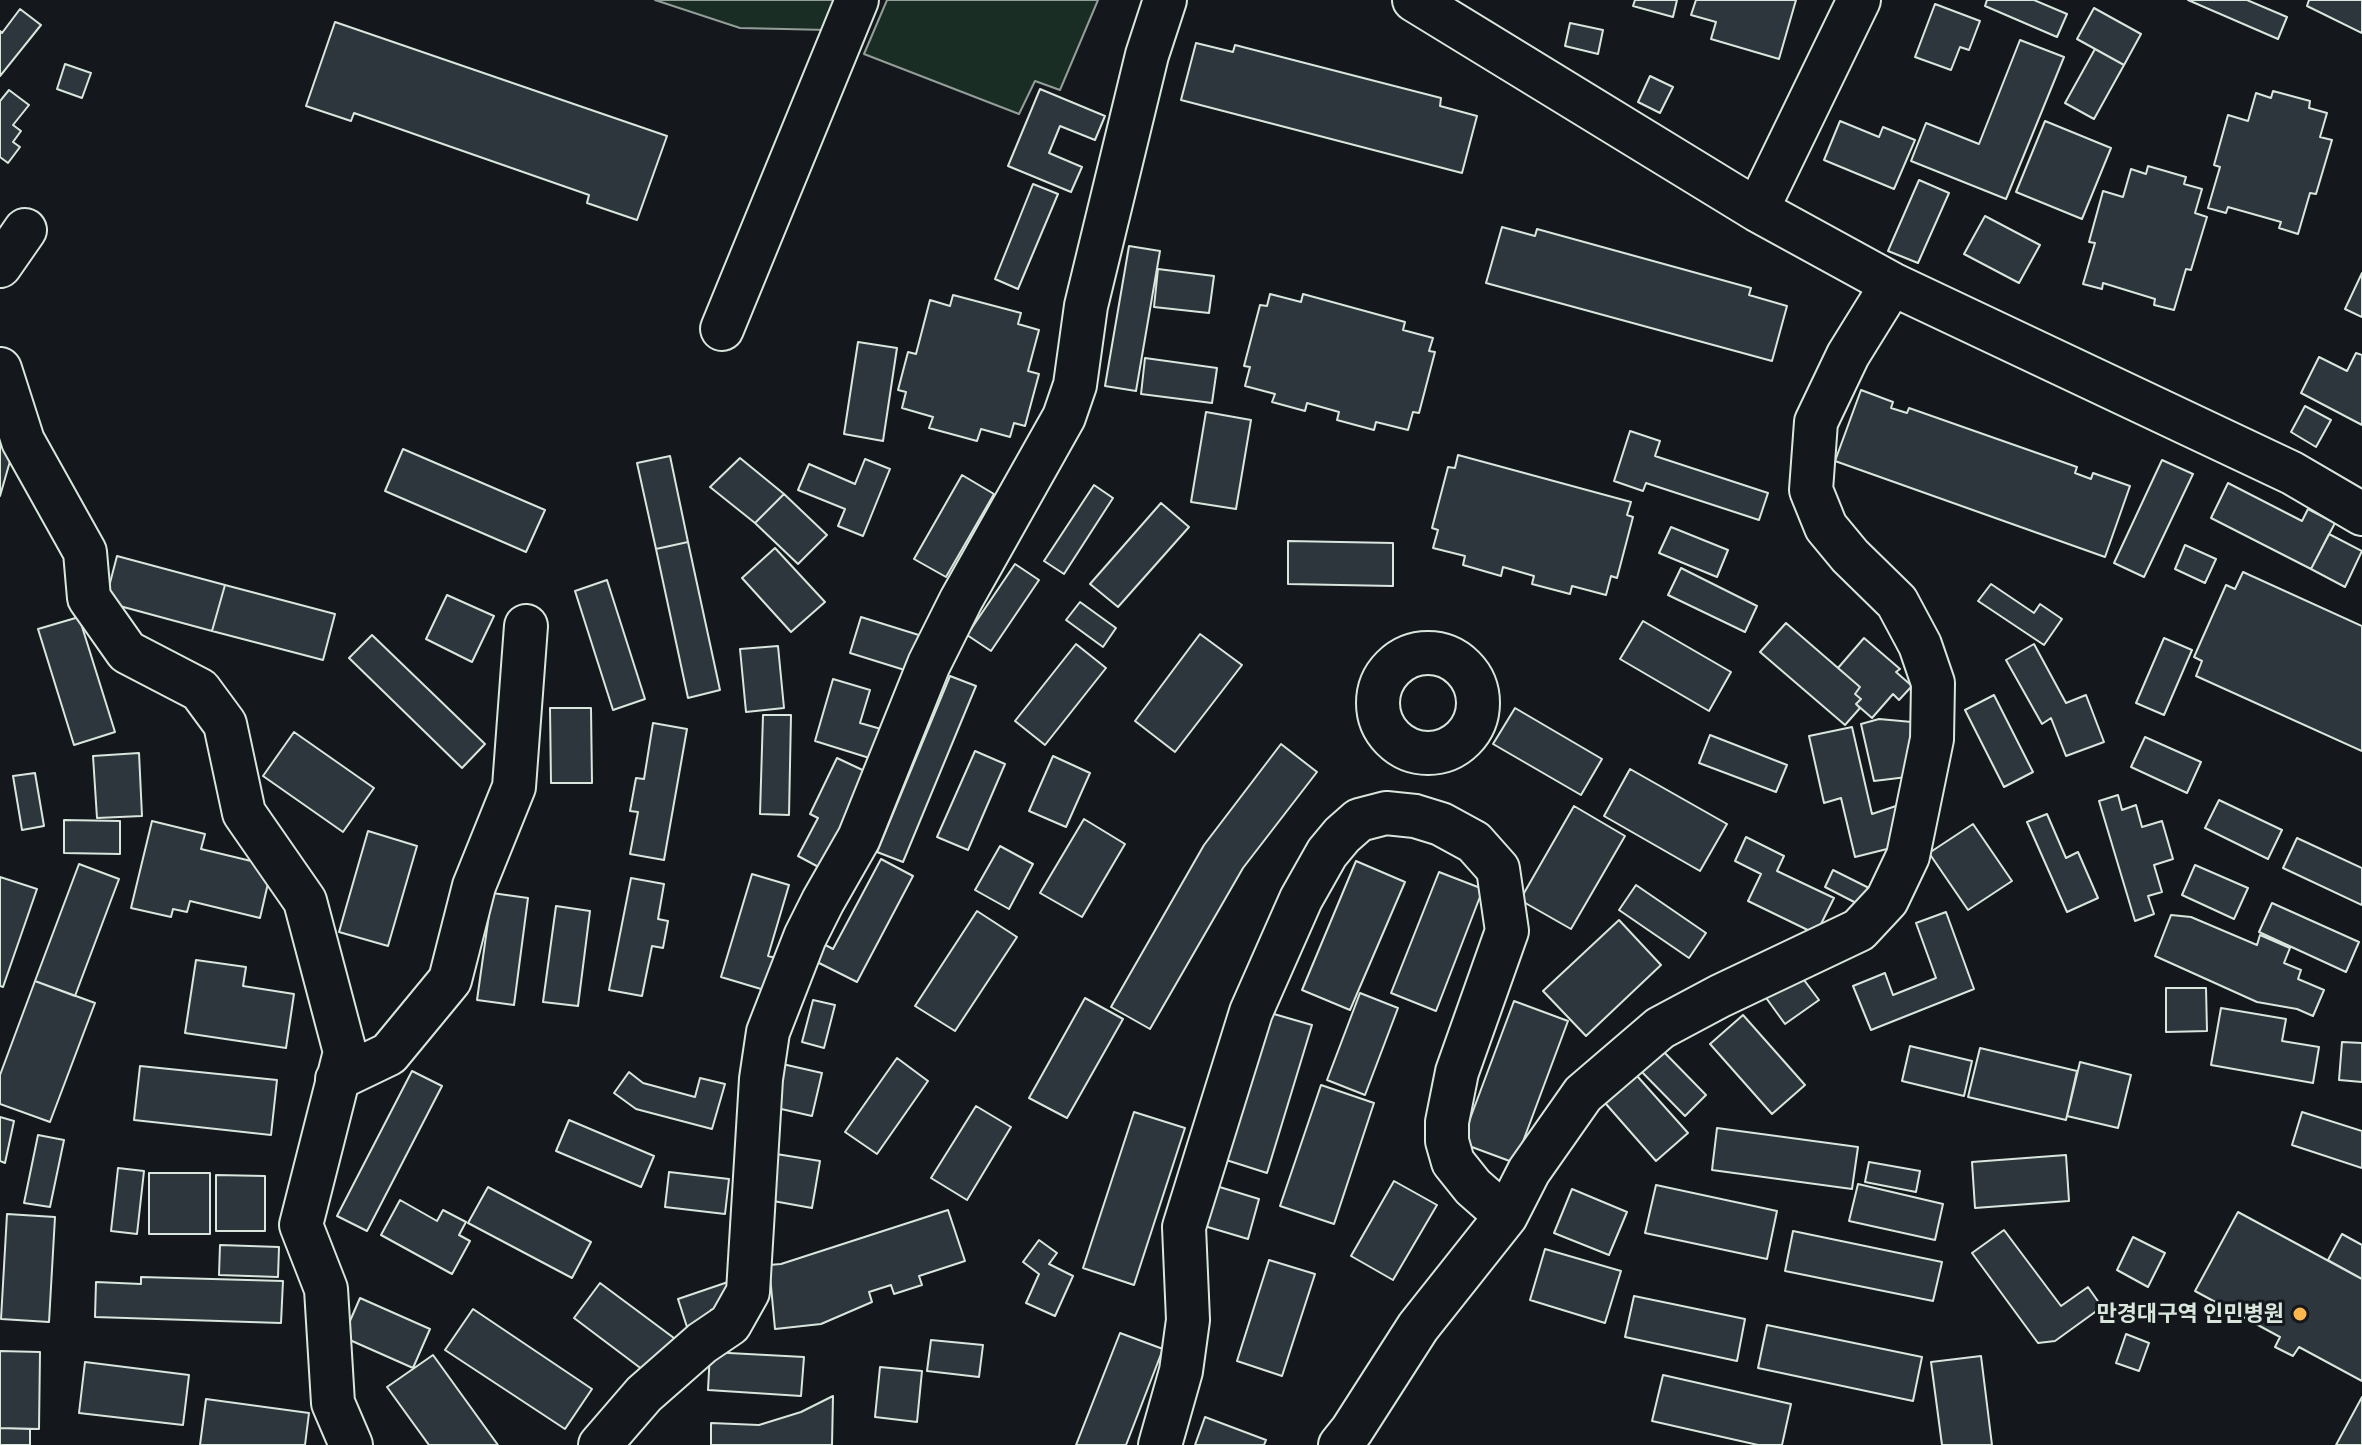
<!DOCTYPE html>
<meta charset="utf-8">
<style>
body{margin:0}
canvas{display:block;background:#14181c}
</style>
<canvas width="2362" height="1445"></canvas>
<script>
const g = document.querySelector('canvas').getContext('2d');
g.lineJoin = 'round';
function paint(path, color) { g.fillStyle = color; g.fill(path, 'evenodd'); }
function stroke(path, color, width, dash) { g.strokeStyle = color; g.lineWidth = width; g.lineCap = dash ? 'butt' : 'round'; g.setLineDash(dash || []); g.stroke(path); }
function label(font, color, halo, rows, align = 'center') {
  g.font = font + ' Ubuntu,"Noto Sans KR",sans-serif'; g.lineWidth = 6; g.setLineDash([]); g.textBaseline = 'middle'; g.strokeStyle = halo; g.fillStyle = color; for (const [text, x, y, turn = 0] of rows) {
    g.save(); g.translate(x, y); g.rotate((+turn || 0) * Math.PI / 180); g.textAlign = isNaN(turn) ? turn : align; if (halo) g.strokeText(text, 0, 0); g.fillText(text, 0, 0); g.restore();
  }
}
const green = new Path2D(`
 M655 0H841L828 30 740 28Z
 M887 0H1098L1060 90 1035 81 1019 114 864 54Z`);
const building = new Path2D(`
 M1635 0H1677L1673 17 1633 6Z
 M1696 0H1796L1779 59 1711 39 1716 22 1691 15Z
 M1987 0H2034L2067 14 2057 37 1985 6Z
 M2188 0H2247L2287 17 2278 39Z
 M2309 0H2362V33L2307 6Z
 M1935 4 1980 21 1969 50 1960 47 1951 70 1915 57Z
 M2094 8 2141 34 2124 65 2077 39Z
 M20 9 41 25 0 76V31L2 33Z
 M335 22 667 136 637 220 587 203 589 195 354 113 351 121 306 106Z
 M1570 23 1603 30 1598 54 1565 46Z
 M2020 40 2064 57 2006 199 1911 161 1926 123 1979 144Z
 M1196 43 1233 52 1235 45 1441 98 1440 106 1477 116 1462 173 1181 100Z
 M2095 49 2124 65 2094 119 2065 103Z
 M65 64 91 73 82 98 57 89Z
 M1650 76 1673 87 1660 113 1638 102Z
 M1040 89 1105 116 1095 140 1060 126 1049 153 1082 167 1071 192 1008 166Z
 M9 90 29 105 13 125 21 131 13 142 20 147 8 163 0 157V101Z
 M2273 91 2310 101 2309 108 2327 113 2320 137 2332 140 2316 194 2310 193 2298 234 2279 228 2281 222 2228 207 2226 213 2208 208 2220 167 2214 165 2228 115 2248 121 2256 93 2271 98Z
 M1840 121 1879 137 1883 127 1915 140 1894 189 1824 160Z
 M2045 121 2111 148 2082 219 2016 192Z
 M2148 166 2186 177 2184 184 2202 189 2195 213 2207 217 2191 270 2186 269 2174 310 2154 305 2155 299 2103 283 2102 289 2083 284 2095 243 2089 242 2103 191 2123 197 2131 169 2146 174Z
 M1919 180 1949 193 1918 263 1888 251Z
 M1033 184 1058 194 1018 289 995 279Z
 M1985 216 2040 245 2019 283 1964 254Z
 M1502 227 1535 236 1537 229 1751 288 1749 295 1787 306 1772 361 1486 283Z
 M1129 246 1160 251 1136 391 1105 386Z
 M1158 269 1214 276 1209 313 1154 307Z
 M2362 273V317L2345 309Z
 M1270 294 1301 302 1303 294 1405 322 1403 330 1433 338 1429 351 1435 352 1419 413 1413 412 1408 430 1376 422 1374 430 1337 420 1339 412 1307 403 1305 411 1272 402 1275 394 1245 386 1250 367 1244 366 1260 305 1267 306Z
 M953 295 1021 313 1018 324 1039 330 1028 371 1039 374 1025 426 1014 423 1010 437 981 429 977 441 929 428 933 417 902 408 906 392 898 390 908 352 916 354 930 300 950 306Z
 M858 342 897 348 883 441 844 434Z
 M2356 353 2362 355V425L2301 393 2319 357 2347 371Z
 M1145 358 1217 368 1212 403 1141 394Z
 M1861 390 1893 402 1891 408 1907 413 1909 408 2077 467 2075 473 2091 479 2093 473 2130 486 2105 557 1835 461Z
 M2305 406 2331 420 2316 447 2291 432Z
 M1206 412 1251 420 1236 509 1191 502Z
 M0 425 19 430 0 496Z
 M1630 431 1660 441 1655 456 1768 493 1759 520 1646 483 1643 491 1614 481Z
 M403 449 545 510 526 552 385 491Z
 M1458 455 1631 502 1627 515 1633 517 1617 578 1611 576 1606 595 1572 586 1570 594 1532 584 1534 576 1503 567 1501 576 1463 565 1465 556 1433 548 1438 530 1432 528 1448 467 1455 468Z
 M670 456 688 542 656 549 637 463Z
 M740 458 784 494 755 523 710 487Z
 M865 459 890 469 863 536 838 526 845 509 798 490 809 464 855 484Z
 M2162 460 2193 474 2144 577 2114 563Z
 M962 475 994 494 946 577 914 559Z
 M2228 483 2302 521 2308 509 2335 523 2311 569 2211 518Z
 M1094 485 1113 498 1064 574 1044 561Z
 M784 494 827 535 798 564 755 523Z
 M1161 503 1189 527 1118 607 1090 584Z
 M1671 527 1728 550 1717 577 1659 553Z
 M2329 534 2362 551 2345 587 2311 569Z
 M1288 541 1393 543V586L1288 584Z
 M688 542 720 690 688 698 656 549Z
 M2185 545 2216 559 2205 583 2175 569Z
 M775 548 825 602 791 632 742 578Z
 M117 556 225 585 212 631 105 602Z
 M1015 564 1039 580 991 651 967 635Z
 M1681 568 1757 606 1745 632 1668 595Z
 M2243 572 2362 626V751L2196 676 2202 661 2194 657 2226 585 2235 589Z
 M607 580 645 699 613 710 575 591Z
 M1991 584 2034 613 2040 604 2062 619 2044 645 1978 601Z
 M225 585 335 614 323 660 212 631Z
 M447 595 494 616 472 662 426 639Z
 M1080 602 1116 628 1103 647 1066 620Z
 M79 617 115 732 74 745 38 629Z
 M861 617 922 636 911 672 850 653Z
 M1643 621 1731 672 1709 711 1620 659Z
 M1786 623 1860 687 1855 694 1861 699 1856 704 1860 708 1845 725 1760 652Z
 M1200 634 1242 665 1175 752 1135 721Z
 M372 635 485 744 462 768 349 658Z
 M1864 638 1900 669 1896 672 1912 686 1899 700 1893 694 1872 718 1856 704 1861 699 1855 694 1860 687 1838 668Z
 M2164 638 2192 650 2164 715 2136 703Z
 M1076 644 1106 668 1045 745 1015 721Z
 M2034 644 2066 703 2086 695 2104 742 2066 756 2051 718 2042 724 2006 660Z
 M778 646 784 708 746 712 740 649Z
 M950 676 976 686 903 862 877 852Z
 M833 679 870 690 860 723 888 731 879 761 815 741Z
 M1994 695 2033 772 2004 787 1965 710Z
 M550 708H591L592 783H551Z
 M1515 708 1602 759 1581 795 1493 744Z
 M763 715H791L789 815 760 814Z
 M1879 719 1912 722 1907 777 1874 781 1861 724Z
 M653 723 687 729 664 860 630 854 638 812 630 811 636 778 644 779Z
 M1852 727 1872 814 1899 805 1891 848 1855 857 1841 798 1824 803 1809 736Z
 M294 732 374 788 343 832 263 776Z
 M1710 735 1787 765 1776 792 1699 763Z
 M2145 737 2201 762 2187 793 2131 767Z
 M1281 744 1317 772 1243 868 1150 1029 1111 1007 1204 845Z
 M975 751 1005 764 968 850 937 837Z
 M139 753 142 816 97 818 93 756Z
 M1053 756 1090 773 1066 827 1029 811Z
 M837 758 871 774 826 871 798 856 818 818 810 814Z
 M1630 769 1727 824 1700 871 1604 816Z
 M35 773 44 826 22 830 13 776Z
 M2118 795 2122 810 2136 805 2142 827 2162 821 2173 859 2154 865 2162 892 2148 896 2154 914 2135 921 2099 801Z
 M2219 800 2282 830 2268 859 2205 828Z
 M1574 806 1625 836 1571 929 1520 900Z
 M2047 814 2066 858 2078 852 2098 898 2067 912 2027 822Z
 M1084 819 1125 844 1082 917 1040 893Z
 M64 820 120 821V854L64 853Z
 M152 821 205 834 201 849 272 866 260 918 190 901 187 912 173 909 171 917 131 908Z
 M1973 824 2012 881 1968 910 1929 853Z
 M368 831 417 846 388 946 339 932Z
 M1746 837 1784 856 1777 871 1834 898 1816 934 1748 901 1761 874 1735 861Z
 M2297 838 2362 868V905L2283 868Z
 M1000 846 1033 864 1009 909 975 890Z
 M881 859 913 876 857 982 807 957 816 940 833 949Z
 M1356 861 1405 882 1350 1010 1302 990Z
 M79 864 119 879 75 996 35 981Z
 M2195 865 2248 888 2234 919 2182 895Z
 M1833 870 1871 889 1862 906 1825 887Z
 M1439 872 1483 889 1436 1011 1391 993Z
 M752 874 789 885 768 956 780 959 771 992 721 977Z
 M0 877 37 889 3 987 0 986Z
 M631 878 664 884 658 919 668 921 663 948 652 946 642 996 609 990Z
 M1636 885 1706 933 1689 958 1619 910Z
 M492 893 528 898 514 1005 477 1000Z
 M2272 903 2359 942 2346 972 2259 932Z
 M556 906 590 911 578 1006 543 1002Z
 M977 911 1017 937 955 1031 915 1006Z
 M1946 912 1974 989 1871 1030 1853 986 1885 973 1893 995 1936 978 1916 923Z
 M2171 915 2191 917 2257 945 2260 935 2290 948 2284 963 2301 970 2298 979 2324 990 2313 1016 2297 1009 2257 1002 2155 956Z
 M1619 920 1661 965 1586 1036 1543 991Z
 M196 960 246 967 243 986 294 994 286 1048 185 1033Z
 M1798 972 1819 1000 1785 1024 1764 995Z
 M35 981 95 1003 50 1122 0 1104V1075Z
 M2166 988H2206L2207 1031 2166 1032Z
 M1360 993 1398 1008 1365 1095 1327 1080Z
 M1085 998 1123 1019 1067 1118 1029 1098Z
 M813 1000 835 1005 824 1048 802 1042Z
 M1514 1001 1568 1021 1515 1163 1461 1143Z
 M2221 1008 2286 1019 2282 1041 2319 1047 2313 1083 2211 1065Z
 M1267 1012 1312 1025 1267 1173 1223 1159Z
 M1743 1015 1805 1085 1772 1114 1710 1044Z
 M2342 1042 2362 1043V1082L2339 1080Z
 M1910 1046 1972 1061 1964 1096 1902 1081Z
 M1659 1047 1706 1095 1685 1116 1638 1068Z
 M1980 1048 2077 1071 2066 1120 1968 1097Z
 M897 1058 928 1081 877 1154 845 1132Z
 M2080 1062 2131 1075 2118 1128 2067 1116Z
 M778 1063 822 1073 812 1116 768 1106Z
 M140 1066 277 1080 271 1135 134 1120Z
 M1630 1068 1688 1133 1656 1161 1599 1096Z
 M412 1071 442 1086 367 1231 337 1216Z
 M629 1072 643 1083 695 1097 700 1078 725 1084 712 1129 636 1109 614 1093Z
 M1321 1085 1374 1103 1334 1224 1280 1206Z
 M976 1106 1011 1127 967 1200 931 1178Z
 M1134 1112 1185 1128 1134 1285 1083 1268Z
 M2302 1112 2362 1131V1168L2292 1145Z
 M0 1117 14 1121 5 1163 0 1161Z
 M569 1120 654 1156 641 1187 556 1151Z
 M1717 1128 1858 1147 1852 1189 1712 1170Z
 M38 1135 64 1140 50 1207 24 1203Z
 M770 1153 820 1161 812 1208 762 1199Z
 M2066 1155 2069 1201 1975 1208 1972 1162Z
 M1869 1162 1920 1171 1916 1192 1865 1182Z
 M118 1168 144 1171 137 1234 111 1231Z
 M669 1172 729 1179 725 1214 665 1207Z
 M149 1173H210V1234H149Z
 M216 1175 265 1176V1231H216Z
 M1394 1181 1437 1205 1393 1280 1351 1256Z
 M1858 1184 1943 1204 1935 1240 1849 1221Z
 M1213 1185 1259 1199 1248 1239 1201 1225Z
 M1656 1185 1777 1211 1767 1259 1645 1233Z
 M488 1187 591 1242 572 1278 468 1223Z
 M1572 1189 1627 1212 1609 1255 1554 1233Z
 M400 1200 437 1221 443 1210 466 1222 459 1235 470 1241 452 1274 381 1235Z
 M948 1210 965 1261 919 1276 922 1285 894 1294 891 1285 869 1292 872 1302 821 1324 775 1329 769 1265 781 1264Z
 M2238 1212 2362 1279V1381L2299 1347 2293 1356 2275 1347 2280 1337 2195 1291Z
 M7 1214 55 1217 49 1322 1 1319Z
 M2004 1230 2061 1306 2088 1287 2102 1307 2055 1341 2038 1343 1972 1253Z
 M1793 1231 1942 1262 1933 1301 1785 1271Z
 M2342 1234 2362 1245V1279L2328 1260Z
 M2133 1237 2165 1253 2148 1287 2117 1270Z
 M1039 1240 1057 1253 1049 1264 1073 1276 1055 1316 1026 1303 1039 1274 1023 1262Z
 M220 1245 279 1247 278 1277 219 1275Z
 M1545 1249 1621 1271 1605 1323 1530 1300Z
 M1269 1260 1315 1274 1282 1376 1237 1361Z
 M141 1277 283 1281 281 1323 95 1317 96 1282 141 1284Z
 M728 1282 735 1302 711 1310 714 1318 687 1327 678 1299Z
 M600 1283 678 1341 651 1376 574 1318Z
 M1634 1296 1745 1319 1737 1361 1625 1337Z
 M360 1298 430 1329 413 1368 343 1337Z
 M473 1309 592 1389 565 1429 445 1350Z
 M1767 1325 1922 1357 1913 1401 1758 1368Z
 M1120 1333 1163 1349 1126 1445H1076Z
 M2126 1334 2149 1343 2139 1371 2116 1363Z
 M931 1340 983 1345 979 1377 927 1371Z
 M0 1351 40 1352 39 1429 0 1428Z
 M710 1352 804 1357 801 1396 708 1390Z
 M433 1355 498 1445H429L387 1387Z
 M1981 1356 1992 1445H1942L1931 1362Z
 M85 1362 189 1375 183 1425 79 1413Z
 M880 1367 922 1371 917 1422 875 1417Z
 M1663 1375 1791 1404 1782 1445H1758L1652 1421Z
 M833 1396 832 1445H711V1423L759 1425 801 1412Z
 M2362 1397V1445H2336Z
 M206 1399 309 1413 305 1445H200Z
 M1205 1417 1266 1440 1264 1445H1195Z
 M0 1428 30 1429V1445H0Z`);
const minor = new Path2D(`
 M1414 0 1757 210 1892 284 2292 473 2362 514
 M1757 210 1859 0
 M0 266 25 230
 M722 329 857 0
 M0 369 23 441 85 552 89 598 127 652 200 690 225 724 244 813 305 901 345 1052 301 1225 326 1289 333 1403 351 1445
 M1378 703a50 50 0 1 1 100 0a50 50 0 1 1-100 0Z
 M337 1079 389 1054 450 980 474 886 514 787 526 626
 M600 1445 644 1394 702 1343 730 1324 748 1292 761 1079 768 1032 805 937 823 901 859 838 929 664 961 600 1064 417 1075 385 1086 306 1147 55 1165 0
 M1160 1445 1181 1371 1188 1320 1184 1227 1251 1012 1301 899 1327 853 1342 835 1359 820 1386 813 1415 816 1441 824 1474 842 1498 869 1507 931 1457 1072 1447 1122V1141L1453 1162 1473 1187 1506 1216
 M1340 1445 1352 1430 1418 1327 1506 1216 1529 1171 1583 1094 1660 1028 1720 996 1859 930 1887 900 1908 856 1932 739 1933 683 1920 645 1897 602 1850 556 1826 527 1811 490 1816 422 1848 355 1892 284`);
const markers = [
 [2300,1314,8,"#ffb74d"]
];
const poiNames = [
 ["만경대구역 인민병원",2284,1314]
];
paint(green, '#1a2d24');
stroke(green, '#939e99', 2);
paint(building, '#2c363c');
stroke(building, '#d8e6dc', 2);
stroke(minor, '#d8e6dc', 46);
stroke(minor, '#14181c', 42);
for (const [x, y, r, color] of markers) { const dot = new Path2D(); dot.arc(x, y, r, 0, 2 * Math.PI); g.fillStyle = color; g.fill(dot); stroke(dot, '#14181c', 3); }
label('bold 22px', '#d8e6dc', '#14181c', poiNames, 'right');
</script>
